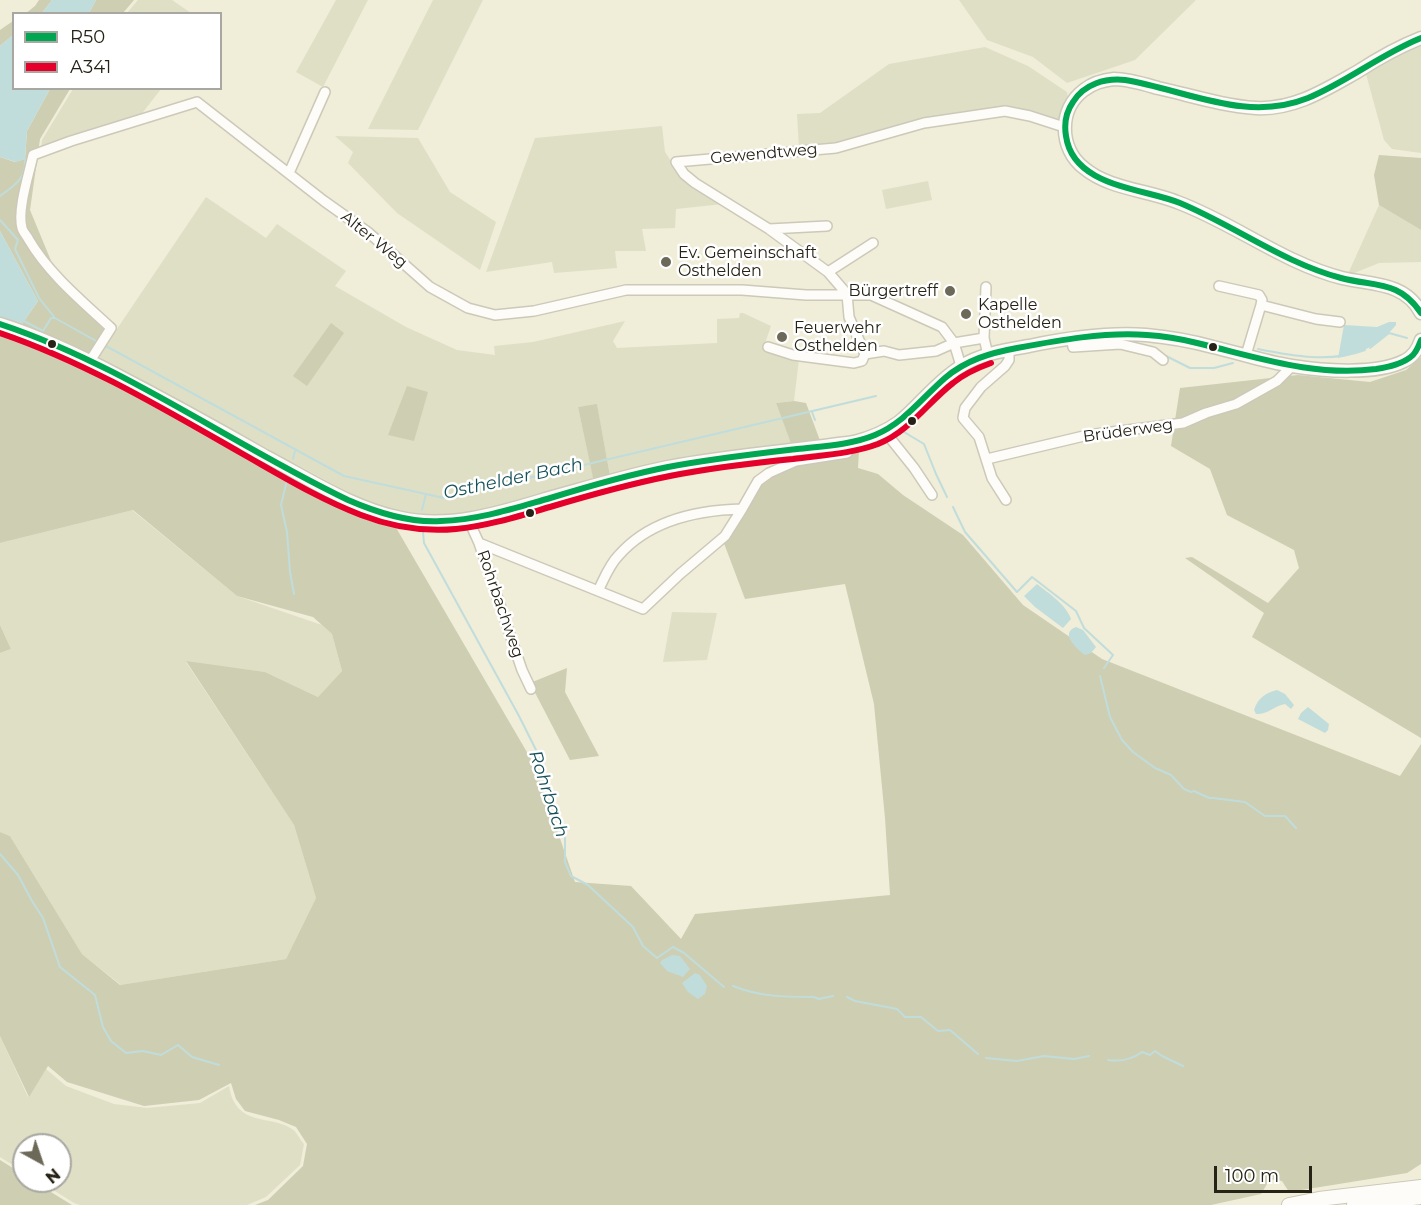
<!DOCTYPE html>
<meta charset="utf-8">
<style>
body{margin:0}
#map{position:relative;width:1421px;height:1205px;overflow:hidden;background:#f0edd8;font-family:Montserrat,sans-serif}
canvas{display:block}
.legend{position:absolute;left:12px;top:12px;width:210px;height:78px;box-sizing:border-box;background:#fff;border:2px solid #a8a7a1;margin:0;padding:8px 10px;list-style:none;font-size:18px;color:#262215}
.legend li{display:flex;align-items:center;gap:12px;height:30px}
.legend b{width:30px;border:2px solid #a8a7a1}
.north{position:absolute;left:12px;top:1133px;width:60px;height:60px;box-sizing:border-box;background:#fff;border:2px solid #a8a7a1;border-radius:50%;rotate:140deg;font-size:16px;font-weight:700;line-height:24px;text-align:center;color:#262215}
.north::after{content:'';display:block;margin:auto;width:21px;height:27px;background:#6d6959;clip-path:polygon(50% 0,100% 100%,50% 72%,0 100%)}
.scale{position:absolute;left:1214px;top:1166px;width:98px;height:27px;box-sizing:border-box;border:3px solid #262215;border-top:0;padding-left:8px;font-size:18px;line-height:21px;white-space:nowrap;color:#262215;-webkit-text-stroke:4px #fff;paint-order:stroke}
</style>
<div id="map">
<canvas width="1421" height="1205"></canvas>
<ul class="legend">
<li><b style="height:8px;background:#00a651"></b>R50</li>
<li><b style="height:8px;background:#e4002b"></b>A341</li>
</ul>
<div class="north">N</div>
<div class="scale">100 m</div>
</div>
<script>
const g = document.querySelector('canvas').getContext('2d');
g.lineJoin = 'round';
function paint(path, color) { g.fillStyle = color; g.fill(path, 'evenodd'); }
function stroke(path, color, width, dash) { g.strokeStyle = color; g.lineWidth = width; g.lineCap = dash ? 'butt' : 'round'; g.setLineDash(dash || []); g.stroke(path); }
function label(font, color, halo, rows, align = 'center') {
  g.font = font + ' Montserrat,sans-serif'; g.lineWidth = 5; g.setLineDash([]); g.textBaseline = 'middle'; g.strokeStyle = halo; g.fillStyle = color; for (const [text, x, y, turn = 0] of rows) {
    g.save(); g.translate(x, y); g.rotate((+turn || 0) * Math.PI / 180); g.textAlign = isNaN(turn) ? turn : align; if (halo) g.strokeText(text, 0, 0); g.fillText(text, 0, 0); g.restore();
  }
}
const green = new Path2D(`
 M138 0H172L191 13H127Z
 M336 0H368L323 87 296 72Z
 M433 0H483L418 130 368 129Z
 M959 0H1196L1135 60 1067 83 1033 57 987 40Z
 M1421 44V153L1392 149 1384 140 1366 74 1412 46Z
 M985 47 1028 66 1067 92 1068 97 1059 122 1003 106 921 119 834 143 799 147 797 114 820 113 889 64Z
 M73 89H161L140 116 41 149 42 140Z
 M662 126 665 152 682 178 723 204 676 209 675 228 642 229 646 251H615L617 268 554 273 552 262 486 272 535 138Z
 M335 136 418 138 450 192 496 222 480 270 397 213 348 163 353 152Z
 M928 181 932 200 886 209 882 190Z
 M206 197 266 238 277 224 346 271 335 286 406 327 457 350 495 355 494 346 533 342 625 321 613 341 617 348 717 343V319L739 318 740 313H743L771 326 763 349 799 359 794 401 776 403 792 445 730 451 610 476 597 405 578 407 594 481 500 507 445 517 418 515 376 505 340 488 98 357Z
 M1379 205 1421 230V262L1379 263 1347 276Z
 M132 510 237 596 322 625 332 634 342 671 318 697 265 672 186 662 294 825 316 898 286 959 121 985 82 954 10 836 0 832V653L11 649 0 625V543Z
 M672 612 717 613 707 660 663 662Z
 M0 1036 28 1097 46 1069 66 1086 114 1104 147 1108 200 1103 229 1086C230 1091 231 1096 233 1100 245 1125 273 1116 292 1129 297 1132 300 1140 304 1144L300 1165 266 1197 247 1205H80L74 1203 39 1181H60V1145H24V1172L0 1157Z`);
const forest = new Path2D(`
 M39 0H52L42 13 25 14 35 6Z
 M96 0H134L123 13H89Z
 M13 21V35L0 46V30Z
 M50 89H70L40 139 30 210 54 268 108 321 84 365 185 414 355 510 395 526 535 766 575 882 631 886 681 939 695 914 890 895 885 818 874 704 845 584 745 599 722 538 758 479 796 457 776 403 794 401 806 403 825 454 859 450 858 468 878 474 903 495 963 535 1023 605 1102 659 1400 776 1421 744V1164L1407 1173 1289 1192 1282 1181 1270 1179 1261 1194 1211 1205H255L268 1200 303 1166 307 1144 296 1127 279 1120 245 1111 236 1099 231 1083 199 1100 144 1106 67 1082 48 1066 29 1097 0 1036V832L10 836 82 954 120 985 286 959 316 898 294 825 186 661 265 672 318 697 342 671 332 634 313 617 237 596 133 510 0 543V317L22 324 38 301 0 231V157L15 162 25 159 27 131Z
 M1379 155 1421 158V230L1379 205 1374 175Z
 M331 323 344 333 307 386 293 376Z
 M1421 357V738L1252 637 1264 613 1185 558 1192 557 1268 603 1299 568 1294 550 1227 515 1210 469 1171 446 1180 388 1298 375 1370 382 1406 370Z
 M407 386 428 392 414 441 388 435Z
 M597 404 612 487 596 492 578 407Z
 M0 625 11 649 0 653Z
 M567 668 565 692 599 756 570 760 530 683Z
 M0 1160 24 1175V1181H33L72 1205H0Z`);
const water = new Path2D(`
 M52 0H96L89 13H42Z
 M13 35 14 88 50 89 27 131 25 159 16 162 0 157V46Z
 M0 231 38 301 22 324 0 317Z
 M1389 322H1396V325C1380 344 1363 353 1338 358L1344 325 1377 327Z
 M1037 584C1048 593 1066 604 1071 619L1063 628 1035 607 1024 596Z
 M1076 627 1083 630 1096 647 1091 653 1085 655C1077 649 1059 633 1076 627Z
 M1277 690 1285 694 1294 705 1291 709 1285 704C1274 706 1267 715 1256 714L1254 710C1258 698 1265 693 1277 690Z
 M1308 707 1329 724 1328 730 1325 733 1298 719 1301 713Z
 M672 955 680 956 690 969 683 977 667 971 660 963 662 960Z
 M695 973 700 975 707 986 705 994 698 999 688 992 682 983Z`);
const stream = new Path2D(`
 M0 196C15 185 26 179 25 159
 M0 220 18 240 15 249 39 298 55 318
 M24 321 43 331 51 318H55L96 341
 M106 346 344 476 444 498 876 396
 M1370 348 1389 333 1407 338
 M1258 349C1293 356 1330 363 1365 350
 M1166 356 1190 368H1214L1233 363
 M812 412 815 420
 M904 432 924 444 936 474 947 497
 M293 459 295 451
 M288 476 281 505 287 532 290 572 294 594
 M953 507 965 532 1017 592 1032 577 1076 611 1084 628 1113 655 1104 668
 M422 510 426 494
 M423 532 424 543 519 716 542 762 565 838V862L571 876 588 885 633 927 643 946 657 958 673 947 684 953 724 987
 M1100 676 1110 717 1122 740 1133 752 1155 768 1171 775 1184 789 1191 792 1194 791 1209 798H1213L1245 802 1265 816H1285L1296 828
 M0 854 18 875 32 901 43 918 60 967 95 995 103 1027 111 1041 126 1053 143 1051 161 1055 178 1045 192 1057 219 1065
 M733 986C760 997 785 997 814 997L819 999 833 996
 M847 997 855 1001 897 1009 905 1017H921L938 1031 950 1030 978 1054
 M986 1058 1017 1061 1044 1056 1074 1059 1089 1056
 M1108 1060C1121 1062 1131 1060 1142 1052L1150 1055 1155 1051 1162 1056 1183 1066`);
const minor = new Path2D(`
 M289 173 325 92
 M769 229 827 226
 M828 272 873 243
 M1219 286 1259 295 1262 300 1261 305 1316 319 1340 322
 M986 287 984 338 988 355
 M1071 338 1073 347 1120 344 1153 352 1163 360
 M768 347 793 355 854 363 862 361 865 354 884 351 899 355 936 351 954 343 984 338
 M865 354 849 317 847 294 828 272 769 229 695 183 684 174 676 162 836 148 924 123 1005 111 1030 116 1064 127
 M1246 355 1261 305
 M90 361 111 328C82 301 49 274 29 240 27 236 23 232 22 228 17 210 29 174 33 155L71 141 197 102 324 201 369 233 430 287 468 308 495 315 534 311 626 290H742L806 295H871L942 327 954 343 961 366
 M887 429 890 438 914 468 932 495
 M987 459 1088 435 1183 423 1206 413 1236 404 1277 381 1292 366
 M1006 500 992 478 979 437 963 418 965 408 981 387 1005 366 1009 360V349
 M468 519 479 543 522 670 531 689
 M479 543 643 609 680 574 725 536 742 509 758 481 769 473 796 461 847 453 854 442
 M598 591C604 579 609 565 619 555 650 520 698 510 742 509`);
const major = new Path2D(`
 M1421 38C1398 47 1377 59 1357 72 1325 90 1294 110 1256 108 1223 106 1190 95 1158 88 1144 84 1128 79 1114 79 1103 80 1093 83 1084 90 1058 109 1059 149 1084 168 1109 189 1147 190 1177 202 1234 223 1283 263 1342 278 1372 285 1405 282 1421 313
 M0 324C41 337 79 355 117 375 167 401 216 428 265 456 309 479 352 508 401 518 451 529 502 512 549 498 589 487 628 475 668 467 730 455 792 451 854 442 870 438 885 432 899 422 920 405 936 382 960 367 979 354 1006 350 1029 346 1067 338 1106 332 1146 335 1168 337 1191 341 1213 347 1239 353 1265 362 1292 366 1323 371 1377 375 1404 361 1413 357 1418 349 1421 340`);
const highway = new Path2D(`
 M1289 1205 1319 1199 1421 1187
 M1354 1205 1421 1197`);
const bus1 = new Path2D(`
 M1421 38C1381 54 1347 82 1308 98 1246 123 1186 90 1125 80 1105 78 1084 84 1073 102 1066 112 1064 124 1066 136 1073 187 1143 188 1180 203 1235 226 1284 263 1341 278 1375 287 1399 280 1421 313
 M0 324C124 365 231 444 348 500 378 513 409 523 441 521 478 520 512 509 547 499 586 487 627 475 668 467 710 459 754 454 797 449 823 446 851 445 875 435 904 423 922 398 945 378 966 360 990 353 1017 348 1060 340 1103 332 1147 335 1164 336 1181 339 1197 343 1257 357 1314 377 1376 369 1388 367 1404 364 1413 355 1417 351 1419 345 1421 340`);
const bus2 = new Path2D(`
 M0 333C85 362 164 409 241 453 280 475 319 499 361 515 392 527 423 532 456 529 488 526 519 516 550 507 590 495 630 484 670 476 711 468 752 463 793 459 822 455 851 454 878 444 910 431 927 403 953 383 964 374 977 368 991 363`);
const markers = [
 [666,262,6,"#6d6959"],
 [950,291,6,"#6d6959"],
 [966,314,6,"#6d6959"],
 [782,337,6,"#6d6959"],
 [52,344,5,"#262215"],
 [1213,347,5,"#262215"],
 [912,421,5,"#262215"],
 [530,513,5,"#262215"]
];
const streetNames = [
 ["Gewendtweg",764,154,-5],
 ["Alter Weg",374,240,39],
 ["Brüderweg",1128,431,-8],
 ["Rohrbachweg",500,604,71]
];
const poiNames = [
 ["Ev. Gemeinschaft",678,253],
 ["Osthelden",678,271],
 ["Bürgertreff",938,291,"right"],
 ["Kapelle",978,305],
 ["Osthelden",978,323],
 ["Feuerwehr",794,328],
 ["Osthelden",794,346]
];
const waterNames = [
 ["Osthelder Bach",513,479,-12],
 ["Rohrbach",548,794,72]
];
paint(green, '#dfdfc6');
paint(forest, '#ceceb2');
paint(water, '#c0dddc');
stroke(stream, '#c0dddc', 2);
stroke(minor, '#ccc9b9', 12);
stroke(major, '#ccc9b9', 15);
stroke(highway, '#ccc9b9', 16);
stroke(minor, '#fdfcf9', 9);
stroke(major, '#fdfcf9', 12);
stroke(highway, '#fdfcf9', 14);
stroke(bus1, '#00a651', 6);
stroke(bus2, '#e4002b', 6);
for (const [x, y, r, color] of markers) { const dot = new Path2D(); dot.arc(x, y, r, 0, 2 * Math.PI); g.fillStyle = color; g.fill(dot); stroke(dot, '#fff', 2); }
label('16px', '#262215', '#fff', streetNames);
label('16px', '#262215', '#fff', poiNames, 'left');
label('italic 18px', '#16515a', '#fff', waterNames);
</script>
